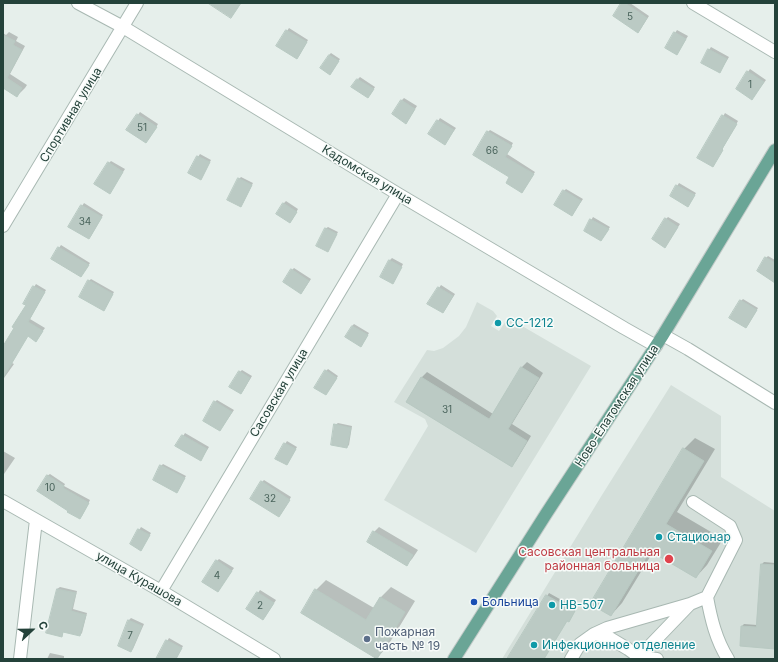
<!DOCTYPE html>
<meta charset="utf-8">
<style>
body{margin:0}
#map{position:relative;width:778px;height:662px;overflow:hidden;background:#e6efeb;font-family:Inter,sans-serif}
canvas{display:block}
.frame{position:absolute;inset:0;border:4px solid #24423a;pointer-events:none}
.north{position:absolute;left:12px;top:610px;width:40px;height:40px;-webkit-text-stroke:3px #f7fbf9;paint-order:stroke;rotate:68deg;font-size:11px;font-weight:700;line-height:16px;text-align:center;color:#24423a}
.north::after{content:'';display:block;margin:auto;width:14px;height:18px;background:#24423a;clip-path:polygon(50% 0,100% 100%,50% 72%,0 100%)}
</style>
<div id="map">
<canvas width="778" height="662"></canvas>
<div class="frame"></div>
<div class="north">С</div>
</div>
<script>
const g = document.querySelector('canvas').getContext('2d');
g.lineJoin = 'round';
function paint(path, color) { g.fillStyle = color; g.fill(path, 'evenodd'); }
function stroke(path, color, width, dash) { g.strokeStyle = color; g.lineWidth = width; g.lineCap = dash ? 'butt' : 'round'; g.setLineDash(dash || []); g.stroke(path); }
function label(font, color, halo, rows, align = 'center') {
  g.font = font + ' Inter,sans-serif'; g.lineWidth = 3; g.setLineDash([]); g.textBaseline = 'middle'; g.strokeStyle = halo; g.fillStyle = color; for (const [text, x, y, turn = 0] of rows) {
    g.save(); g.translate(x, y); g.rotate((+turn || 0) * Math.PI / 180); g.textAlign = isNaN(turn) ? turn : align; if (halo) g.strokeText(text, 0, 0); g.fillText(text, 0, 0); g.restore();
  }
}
const built = new Path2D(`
 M477 302 493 311 497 316 491 326 499 331 506 321 510 319 591 366 476 553 384 500 428 426 425 419 394 402 427 350 434 351 443 348 459 336 466 327Z
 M671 385 721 416V477L775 511V659H502L602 495Z`);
const shadow = new Path2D(`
 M623 3H630L649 16 640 30Z
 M289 28 308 40 299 56 277 46Z
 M677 30 688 36 679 51 666 47Z
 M9 32 18 37 16 41 25 46 10 74 27 85 25 88 17 96 3 88V33L6 35Z
 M711 47 729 57 720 72 709 50Z
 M331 53 340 59 332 71 329 55Z
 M750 69 766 80 754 96 737 88Z
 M360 77 375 87 370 95 358 79Z
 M404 98 417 106 408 120 402 100Z
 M140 112 158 124 148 140 128 129Z
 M725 113 738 121 713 166 699 158Z
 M440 118 456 128 445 143 430 134Z
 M490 130 513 143 507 154 535 172 522 192 511 176 488 132Z
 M200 154 211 160 201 179 198 157Z
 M111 161 125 169 110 192 109 163Z
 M241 177 253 183 243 203 239 179Z
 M679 183 696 193 690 203 671 196Z
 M566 189 583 199 572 215 564 191Z
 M286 201 298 209 292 220 283 204Z
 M84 203 103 215 91 236 69 226Z
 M593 217 610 227 601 240 585 231Z
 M668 217 680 224 667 244 666 219Z
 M328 227 338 232 328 251 325 229Z
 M61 245 90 263 81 276 59 248Z
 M768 256 775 260V282L766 258Z
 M392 258 403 264 395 280 390 260Z
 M294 268 311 279 303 291 292 270Z
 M91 279 114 292 106 307 89 281Z
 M36 284 46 290 30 319 45 328 36 340 28 335 12 363 14 364 4 378H3V348L27 305 24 303Z
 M441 285 455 294 445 310 429 303Z
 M743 299 758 308 748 325 741 301Z
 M354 324 369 333 363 343 352 326Z
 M527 362 543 373 512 424 531 436 516 461 511 466 407 402 422 377 427 372 493 414 522 367Z
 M328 369 338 376 326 394V371Z
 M242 370 252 376 243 391 240 372Z
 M217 400 234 410 220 430 215 402Z
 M338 423 352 426 349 445 347 447 335 425Z
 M185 433 209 447 201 460 177 446Z
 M695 438 715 449 677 512 723 539 707 565 696 577 653 552 622 603 611 615 684 449Z
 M287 441 297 447 287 464 276 458Z
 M3 451 15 458 4 474 3 473Z
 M163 464 186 476 177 491 161 466Z
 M50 474 65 484 64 486 90 500 82 516 47 476Z
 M264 480 291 497 281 514 262 482Z
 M141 527 151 533 141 549 131 544Z
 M379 527 418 550 412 559 407 564 374 532Z
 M219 559 234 568 218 591 217 561Z
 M764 562 775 563V648L742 626 744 624 757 625 762 564Z
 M326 580 374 608 381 597 391 587 415 601 387 647 377 658 316 590Z
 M60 587 77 591 73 609 87 613 82 633 80 635 64 631 61 636 47 632 57 589Z
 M260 590 276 600 265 617 247 609Z
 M549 593 576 608 571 618 567 620 544 659H509Z
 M131 618 144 624 133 649 131 651 119 645 129 620Z
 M169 638 183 646 176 659H157Z
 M50 653 64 656V659H47Z`);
const building = new Path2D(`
 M208 3H241L231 18Z
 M621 3H625L647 18 638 33 613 16Z
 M286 30 307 42 297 59 276 46Z
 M674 32 686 39 677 55 665 48Z
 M3 35 15 41 13 45 22 50 7 78 22 88 17 97 3 88Z
 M708 49 727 59 720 73 701 63Z
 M329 55 339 61 330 75 320 68Z
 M747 71 764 82 752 100 736 89Z
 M357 79 374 89 368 98 351 87Z
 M401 100 415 109 406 124 392 114Z
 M137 114 157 127 146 143 126 130Z
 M722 115 737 124 722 149 723 150 713 167 697 158Z
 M437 120 454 130 445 145 428 134Z
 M487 131 512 146 505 157 534 174 522 193 506 183 509 177 473 155Z
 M197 156 210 162 201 180 188 173Z
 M108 162 123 172 110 194 94 184Z
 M238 178 252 185 241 207 227 200Z
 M676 185 695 195 688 207 670 196Z
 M563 190 581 201 572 216 554 205Z
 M283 203 297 212 290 223 276 214Z
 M81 205 102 217 89 239 68 227Z
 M665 218 678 227 665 248 652 239Z
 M590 219 609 229 601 241 584 231Z
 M325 228 337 234 328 252 316 246Z
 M58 247 89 265 81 277 51 259Z
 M765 257 775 263V283L757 271Z
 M389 260 402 267 393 284 380 277Z
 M291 269 309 281 301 294 283 282Z
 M88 280 113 294 104 311 79 297Z
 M33 286 45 292 28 322 43 331 36 342 28 336 3 378V346L14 328 12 327 26 305 23 304Z
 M438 287 453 296 443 313 427 304Z
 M740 300 757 310 746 328 729 318Z
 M352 326 368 335 361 347 345 337Z
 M521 367 539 378 508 429 527 441 512 467 406 402 421 377 489 419Z
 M325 370 337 378 326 395 314 388Z
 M239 371 250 378 241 394 229 387Z
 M214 401 232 412 220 431 203 421Z
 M334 424 351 428 347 448 331 445Z
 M182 435 207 449 201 461 175 446Z
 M284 443 296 449 287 465 275 459Z
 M683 448 704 461 666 524 712 551 696 578 650 551 611 616 590 604Z
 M160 465 185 478 177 493 153 480Z
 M47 475 64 486 63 488 89 503 80 519 67 512 68 511 37 491Z
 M261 481 290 500 279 517 250 499Z
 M138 529 150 535 141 551 130 544Z
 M373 531 413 555 407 566 367 542Z
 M216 560 232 571 218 592 202 582Z
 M761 564 775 565V649L740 646 741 626 756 627Z
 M57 589 76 593 71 611 86 615 80 636 63 632 62 637 46 633Z
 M315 589 366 620 380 597 405 612 377 659 301 613Z
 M257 592 274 603 263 620 246 609Z
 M546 595 575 611 569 622 567 621 544 659H507Z
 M128 620 142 626 131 652 118 646Z
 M166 640 182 648 176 659H156Z`);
const minor = new Path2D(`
 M78 3 123 27 398 194 624 328 656 346
 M693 3 775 52
 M3 226 137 3
 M663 335 688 349 775 403
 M3 501 161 591 274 659
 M161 591 398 194
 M707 597C711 619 716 640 728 659
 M594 634 607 628 690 604
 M20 659 36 520
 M571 659 580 644 594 634 608 637 628 649 639 657 690 604 707 597 736 540 730 526 693 502
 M638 659 639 657 657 659`);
const major = new Path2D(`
 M454 659 546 514 663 335 775 150`);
const markers = [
 [498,323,4,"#0f9aa8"],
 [659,537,4,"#0f9aa8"],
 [669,559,5,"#e0444e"],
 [474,602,4,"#1a4fb4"],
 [552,605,4,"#0f9aa8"],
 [367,639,4,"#5c6f8a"],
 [534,645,4,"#0f9aa8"]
];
const numberNames = [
 ["5",630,17],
 ["1",750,85],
 ["51",142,128],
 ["66",492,151],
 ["34",85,222],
 ["31",447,410],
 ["10",50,488],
 ["32",270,499],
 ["4",217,576],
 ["2",260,606],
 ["7",130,636]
];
const streetNames = [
 ["Спортивная улица",71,115,-59],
 ["Кадомская улица",367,175,31],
 ["Сасовская улица",279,393,-59],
 ["Ново-Елатомская улица",617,406,-57],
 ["улица Курашова",139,579,30]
];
const cultureNames = [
 ["СС-1212",506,323],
 ["Стационар",667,537],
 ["НВ-507",560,605],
 ["Инфекционное отделение",542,645]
];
const healthNames = [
 ["Сасовская центральная",660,552],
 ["районная больница",660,566]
];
const transitNames = [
 ["Больница",482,602]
];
const serviceNames = [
 ["Пожарная",375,632],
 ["часть № 19",375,646]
];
paint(built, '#d4dfda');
paint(shadow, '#0003');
paint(building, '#bbcac4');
stroke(building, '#b8c9c2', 1);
stroke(minor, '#a8b8b2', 14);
stroke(major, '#c2cac8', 14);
stroke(minor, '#fff', 12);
stroke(major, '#6aa596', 12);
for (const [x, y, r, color] of markers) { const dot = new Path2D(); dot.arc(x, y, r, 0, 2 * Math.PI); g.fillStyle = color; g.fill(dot); stroke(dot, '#f7fbf9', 1.5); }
label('10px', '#4a645c', null, numberNames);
label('12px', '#24423a', '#f7fbf9', streetNames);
label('12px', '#0d838f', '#f7fbf9', cultureNames, 'left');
label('12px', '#be3a42', '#f7fbf9', healthNames, 'right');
label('12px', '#164399', '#f7fbf9', transitNames, 'left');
label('12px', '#4e5e75', '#f7fbf9', serviceNames, 'left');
</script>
